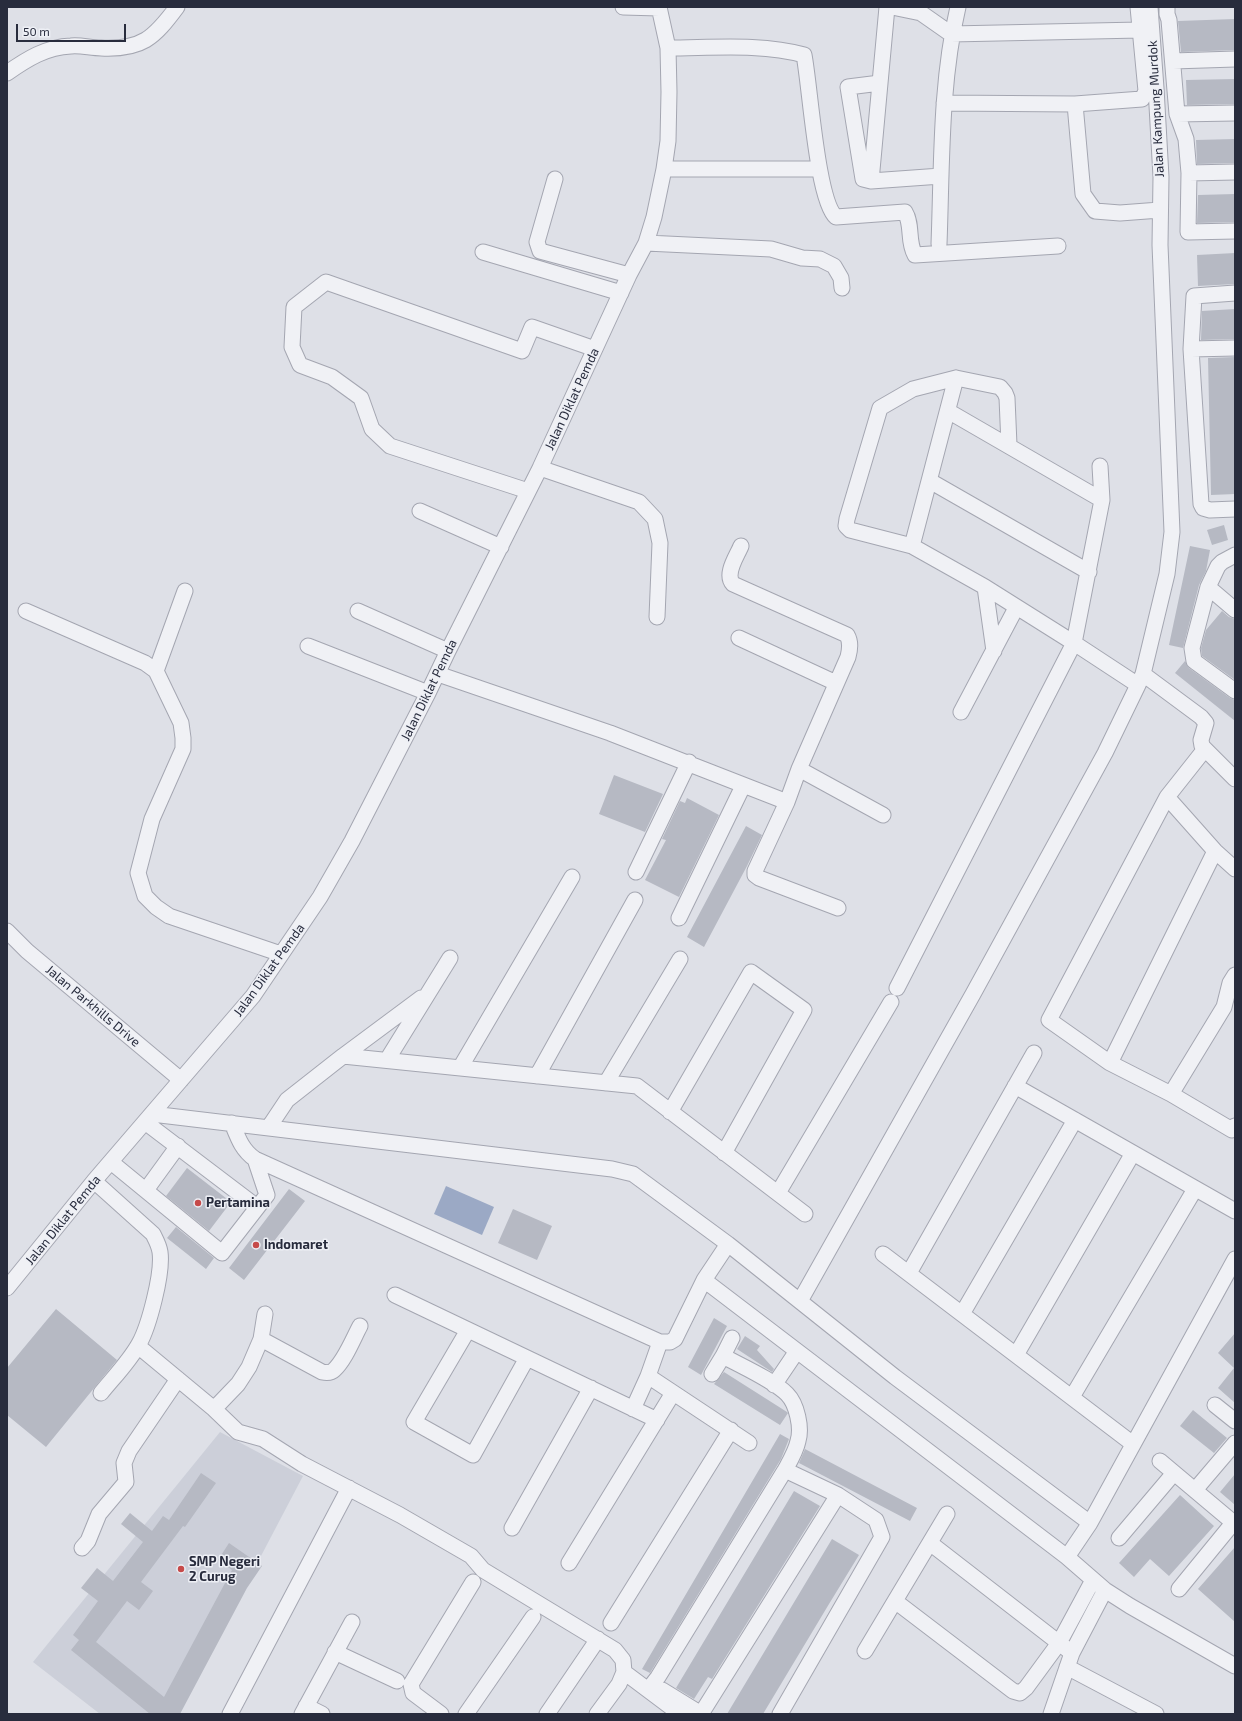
<!DOCTYPE html>
<style>
body{margin:0}
#map{position:relative;width:1242px;height:1721px;overflow:hidden;background:#dee0e7;font-family:"Exo 2",sans-serif}
canvas{display:block}
.frame{position:absolute;inset:0;border:8px solid #282c3d;pointer-events:none}
.scale{position:absolute;left:16px;top:24px;width:110px;height:18px;box-sizing:border-box;border:2px solid #282c3d;border-top:0;padding-left:5px;font-size:12px;line-height:14px;white-space:nowrap;color:#282c3d;-webkit-text-stroke:3px #edeff5;paint-order:stroke}
</style>
<div id="map">
<canvas width="1242" height="1721"></canvas>
<div class="frame"></div>
<div class="scale">50 m</div>
</div>
<script>
const g = document.querySelector('canvas').getContext('2d');
g.lineJoin = 'round';
function paint(path, color) { g.fillStyle = color; g.fill(path, 'evenodd'); }
function stroke(path, color, width, dash) { g.strokeStyle = color; g.lineWidth = width; g.lineCap = dash ? 'butt' : 'round'; g.setLineDash(dash || []); g.stroke(path); }
function label(font, color, halo, rows, align = 'center') {
  g.font = font + ' "Exo 2",sans-serif'; g.lineWidth = 3; g.setLineDash([]); g.textBaseline = 'middle'; g.strokeStyle = halo; g.fillStyle = color; for (const [text, x, y, turn = 0] of rows) {
    g.save(); g.translate(x, y); g.rotate((+turn || 0) * Math.PI / 180); g.textAlign = isNaN(turn) ? turn : align; if (halo) g.strokeText(text, 0, 0); g.fillText(text, 0, 0); g.restore();
  }
}
const built = new Path2D(`
 M220 1432 303 1476 178 1714H100L33 1662Z`);
const water = new Path2D(`
 M446 1186 494 1207 482 1235 434 1214Z`);
const building = new Path2D(`
 M1235 19V50L1181 52 1178 21Z
 M1235 79V104L1187 105 1186 80Z
 M1235 139V163L1197 164 1196 140Z
 M1235 194V222L1197 223 1198 195Z
 M1235 253V284L1198 286 1197 255Z
 M1235 309V339L1201 340 1202 311Z
 M1235 357V494L1211 495 1208 358Z
 M1224 525 1228 540 1212 545 1207 530Z
 M1190 546 1210 550 1206 571 1199 585 1183 648 1169 645Z
 M1222 611 1229 617 1235 619V680L1202 656 1201 648 1206 630Z
 M1185 661 1189 668 1230 698 1235 700V721L1175 673Z
 M614 775 663 794 645 832 599 814Z
 M687 798 719 815 679 897 645 880 666 840 662 839 680 801 685 803Z
 M746 826 762 835 747 866 704 947 687 937Z
 M187 1168 231 1202 209 1231 166 1196Z
 M289 1189 305 1201 244 1280 229 1268Z
 M513 1209 552 1226 537 1260 498 1243Z
 M176 1227 214 1258 206 1269 167 1238Z
 M56 1309 117 1360 46 1447 7 1415V1368Z
 M714 1318 727 1326 701 1375 688 1367Z
 M1235 1333V1403L1218 1388 1234 1368 1218 1353Z
 M745 1336 760 1346 757 1350 774 1369 772 1372 737 1349Z
 M724 1372 787 1412 788 1413 780 1425 714 1384Z
 M1193 1410 1227 1438 1214 1453 1180 1426Z
 M780 1434 789 1439 781 1459 650 1673 642 1669Z
 M805 1449 917 1508 910 1521 799 1463Z
 M201 1473 216 1483 185 1527 183 1526 141 1582 153 1591 139 1610 127 1601 96 1642 164 1697 232 1570 218 1560 229 1543 262 1566 247 1588 180 1714H150L71 1650 79 1640 73 1635 98 1601 81 1588 97 1568 113 1581 143 1542 121 1524 130 1513 152 1531 163 1516 169 1520Z
 M1235 1474V1505L1220 1492Z
 M794 1491 820 1506 712 1679 708 1677 694 1699 676 1688Z
 M1180 1495 1214 1526 1169 1576 1150 1559 1134 1577 1119 1563Z
 M832 1539 859 1555 829 1604 763 1714H727Z
 M1235 1547V1622L1198 1589Z`);
const minor = new Path2D(`
 M623 7 659 8
 M892 7 921 13 951 34 1140 30
 M1167 7V14L1169 20 1177 114 1186 139 1189 173 1188 232 1235 231
 M668 48C711 48 762 43 804 55 810 85 817 201 836 217L905 212C913 225 907 241 915 255L1058 246
 M1173 61 1235 59
 M7 73C27 59 46 47 71 46 81 45 91 48 101 48 142 50 154 38 177 7
 M880 83 848 87 863 179 871 181 941 176
 M944 103 1075 104 1142 99 1146 91 1138 7
 M1075 104 1083 194 1095 211 1120 213 1160 210
 M1177 114 1235 113
 M664 169H819
 M1189 173 1235 172
 M555 179 537 242 540 251 629 275
 M871 181 887 7
 M646 243 771 249 802 258 820 259 834 266 841 278 842 288
 M939 244C942 165 940 84 958 7
 M483 252 621 293
 M1235 293 1194 296 1191 349 1201 504 1203 508 1210 510 1235 509
 M1191 349 1235 348
 M948 411 1102 500
 M1100 466 1102 500 1074 643 1138 685
 M540 468 639 502 655 519 660 543 657 617
 M930 481 1089 572
 M528 491 390 446 372 429 361 398 332 377 300 365 292 347 294 307 326 282 522 351 532 327 595 349
 M420 511 501 547
 M741 546C737 556 724 574 733 584L847 635C851 642 850 649 848 657L799 769 787 802 755 871V875L759 878 838 908
 M912 546 956 378 1000 387 1005 393 1007 398 1009 445
 M1235 555 1222 562 1218 566 1208 587 1192 648 1194 661 1235 691
 M985 587 994 651
 M1208 587 1235 610
 M26 611 145 663 156 671 181 723 183 738V749L152 819 138 873 145 896 156 907 169 916 281 954
 M358 611 448 651
 M739 638 836 683
 M308 646 428 693
 M156 671 185 591
 M438 674 610 733 787 802
 M1143 674 1201 717 1206 723 1201 740 1202 746 1235 779
 M961 712 1016 608
 M1205 749 1167 797 1049 1020 1110 1063 1171 1094 1232 1130 1235 1126
 M799 769 883 815
 M1167 797 1215 851 1235 869
 M636 872 689 762
 M679 918 743 786
 M7 931 27 951 181 1080
 M897 988 1074 643 985 587 912 546 850 530 846 526 847 519 880 408 913 389 956 378
 M343 1056 421 998
 M387 1060 450 958
 M1110 1063 1215 851
 M460 1068 572 877
 M537 1076 635 900
 M606 1083 680 959
 M1015 1086 1235 1211
 M1171 1094 1224 1007 1230 983 1235 975
 M670 1112 751 972 804 1010 724 1153
 M152 1114 612 1169 633 1174 728 1244 895 1377 1090 1523
 M145 1122 257 1207
 M232 1123C238 1138 242 1150 255 1159L660 1342H670L675 1339 704 1280 728 1244
 M269 1127 287 1100 343 1056 637 1086 805 1214
 M111 1162 222 1253 267 1195 255 1159
 M94 1181 153 1234C156 1240 159 1245 160 1252 163 1273 149 1326 139 1344 129 1362 113 1378 101 1393
 M146 1190 178 1146
 M778 1193 891 1002
 M883 1254 1133 1444
 M1235 1259 1090 1523 1067 1557 1105 1590 1130 1606 1235 1666
 M909 1273 1034 1053
 M704 1280 1067 1557
 M7 1288 94 1181 253 996 320 897 352 841 428 693 448 651 540 468 629 275 646 243 654 217 664 169 668 141 669 92 668 48 659 7
 M395 1295 657 1420
 M800 1301 973 994 1105 753 1138 685 1143 674 1167 574 1172 532 1160 245 1161 177 1156 88 1150 7
 M962 1314 1075 1120
 M468 1330 414 1422 473 1455 527 1358
 M261 1339 322 1372C327 1373 331 1373 334 1370 345 1360 353 1339 360 1326
 M138 1346 214 1409 238 1432 263 1439 302 1464 400 1515 471 1556 483 1570 615 1650 623 1660 624 1672 680 1714
 M1016 1355 1133 1153
 M712 1374 723 1356
 M648 1376 749 1443
 M774 1385 797 1351
 M1072 1397 1195 1189
 M1215 1405 1235 1421
 M214 1409 238 1384 249 1367 261 1339 265 1314
 M633 1409 648 1376 660 1342
 M1160 1461 1235 1524
 M1195 1490 1235 1443
 M512 1528 591 1388
 M1119 1538 1174 1473
 M930 1543 1072 1653
 M82 1548 88 1541 99 1514 126 1482 124 1463 129 1451 178 1379
 M569 1563 673 1393
 M1179 1589 1233 1523
 M895 1601 1013 1691 1020 1693 1026 1688 1059 1643 1093 1580
 M611 1623 731 1430
 M865 1651 947 1514
 M335 1652 397 1681
 M1067 1667 1156 1714
 M648 1690 658 1677 785 1470C790 1461 796 1451 798 1441 802 1428 797 1404 787 1394 773 1380 741 1366 723 1356L732 1338
 M662 1690 701 1714
 M306 1706 322 1714
 M230 1714 349 1488
 M302 1714 352 1622
 M441 1714 413 1693 411 1684 473 1582
 M466 1714 533 1617
 M547 1714 598 1639
 M597 1714 619 1684 624 1672
 M701 1714 838 1495 785 1470
 M780 1714 882 1537 876 1520 838 1495
 M1051 1714 1072 1653 1105 1590`);
const markers = [
 [198,1203,4,"#c64a49"],
 [256,1245,4,"#c64a49"],
 [181,1569,4,"#c64a49"]
];
const streetNames = [
 ["Jalan Kampung Murdok",1156,109,-93],
 ["Jalan Diklat Pemda",572,399,-65],
 ["Jalan Diklat Pemda",429,690,-64],
 ["Jalan Diklat Pemda",269,970,-54],
 ["Jalan Parkhills Drive",93,1006,40],
 ["Jalan Diklat Pemda",63,1220,-51]
];
const poiNames = [
 ["Pertamina",206,1203],
 ["Indomaret",264,1245],
 ["SMP Negeri",189,1562],
 ["2 Curug",189,1577]
];
paint(built, '#cccfd9');
paint(water, '#9ba9c5');
paint(building, '#b6b9c3');
stroke(minor, '#a4a6b1', 17);
stroke(minor, '#f0f1f5', 15);
for (const [x, y, r, color] of markers) { const dot = new Path2D(); dot.arc(x, y, r, 0, 2 * Math.PI); g.fillStyle = color; g.fill(dot); stroke(dot, '#edeff5', 1.5); }
label('13px', '#282c3d', '#edeff5', streetNames);
label('bold 13px', '#282c3d', '#edeff5', poiNames, 'left');
</script>
